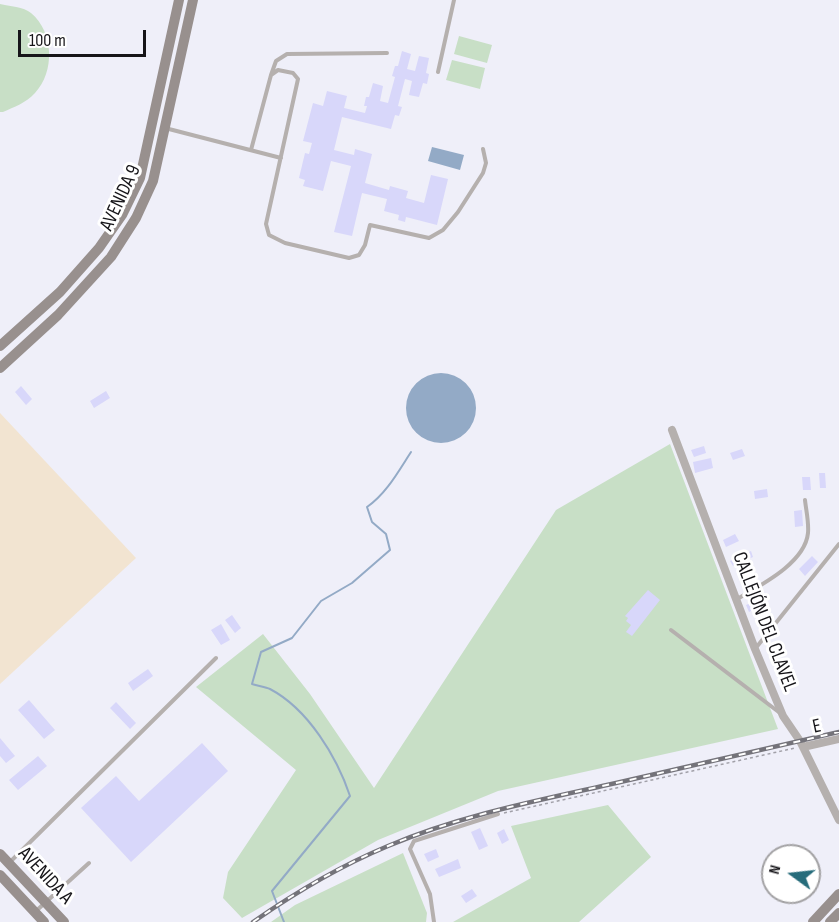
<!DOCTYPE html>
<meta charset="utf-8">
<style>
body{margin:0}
#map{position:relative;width:839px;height:922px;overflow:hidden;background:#efeff9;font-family:"Sofia Sans Condensed",sans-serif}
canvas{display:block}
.north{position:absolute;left:761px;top:844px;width:60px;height:60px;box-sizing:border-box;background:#fff;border:2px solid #a2a1a3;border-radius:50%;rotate:285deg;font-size:16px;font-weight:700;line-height:24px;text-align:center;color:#161519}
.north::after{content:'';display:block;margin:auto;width:21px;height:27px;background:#266c7b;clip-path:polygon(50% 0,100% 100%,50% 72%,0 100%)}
.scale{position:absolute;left:18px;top:30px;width:128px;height:27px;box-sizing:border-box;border:3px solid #161519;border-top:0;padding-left:8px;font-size:18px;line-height:21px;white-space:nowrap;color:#161519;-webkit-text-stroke:4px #fff;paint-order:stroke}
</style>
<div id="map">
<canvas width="839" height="922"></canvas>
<div class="north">N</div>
<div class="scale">100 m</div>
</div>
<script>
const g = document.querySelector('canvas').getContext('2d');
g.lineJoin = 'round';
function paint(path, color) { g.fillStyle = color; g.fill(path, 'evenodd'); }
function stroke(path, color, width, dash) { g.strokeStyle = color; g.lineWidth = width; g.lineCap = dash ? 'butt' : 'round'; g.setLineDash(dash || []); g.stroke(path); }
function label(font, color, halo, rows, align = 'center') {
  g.font = font + ' "Sofia Sans Condensed",sans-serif'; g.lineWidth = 6; g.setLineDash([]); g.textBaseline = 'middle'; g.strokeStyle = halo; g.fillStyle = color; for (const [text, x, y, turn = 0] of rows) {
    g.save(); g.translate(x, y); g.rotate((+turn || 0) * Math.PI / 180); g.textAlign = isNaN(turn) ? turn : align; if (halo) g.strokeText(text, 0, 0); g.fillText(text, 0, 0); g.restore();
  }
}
const commercial = new Path2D(`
 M0 413 136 558 0 684Z`);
const green = new Path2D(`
 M0 4C9 6 24 7 31 13 54 32 55 72 35 93 26 103 14 107 3 112H0Z
 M459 36 492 45 487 63 454 54Z
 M452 60 485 68 480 89 446 80Z
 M670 444 778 729 498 791 378 840 242 918 223 898 228 872 296 770 196 687 263 634 310 694 374 788 556 510Z
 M608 805 651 857 579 922H453L531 878 511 826Z
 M403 853 427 913 426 922H271L295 905Z`);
const water = new Path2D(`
 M432 147 464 155 460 170 428 161Z
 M406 408a35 35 0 1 1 70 0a35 35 0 1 1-70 0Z`);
const stream = new Path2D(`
 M284 922 272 891 350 796C337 757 308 709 270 689 265 687 258 686 252 684L261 652 292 638 321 601 352 583 390 550 386 534 372 522 367 507C386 494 398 472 411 452`);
const building = new Path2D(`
 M402 51 411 54 407 69 415 71 419 56 429 58 426 73 429 74 427 84 423 83 419 97 409 95 412 81 405 79 398 106 402 107 399 116 395 115 391 129 342 117 334 150 354 155 355 149 372 154 365 183 389 190 390 186 408 191 406 198 424 203 431 175 448 179 437 225 406 217 405 222 398 220 399 215 384 211 387 199 362 193 352 236 334 232 351 166 331 161 323 191 303 186 305 180 299 178 305 153 309 154 312 143 303 141 313 103 323 106 327 91 347 96 344 108 365 113 367 106H364L366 97H369L373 83 383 86 380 101 388 103 395 77 392 76 395 66H398Z
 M21 386 32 399 26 405 15 392Z
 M106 391 110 398 94 408 90 401Z
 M704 446 706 453 694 457 691 450Z
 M742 449 745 456 733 460 730 453Z
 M711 458 713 468 695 473 693 462Z
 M819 473H825L826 488H820Z
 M802 477H810L811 490H803Z
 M767 489 768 497 755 499 754 491Z
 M802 510 803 526 795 527 794 511Z
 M735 534 739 541 726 547 723 540Z
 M751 551 753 557 733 566 730 561Z
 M812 556 818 562 805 576 799 569Z
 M648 590 660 600 632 636 626 632 631 625 626 621 628 618 625 616Z
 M758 600 761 606 749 612 746 605Z
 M232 615 241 628 235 633 225 620Z
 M221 624 230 640 221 645 211 630Z
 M148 669 153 676 133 691 128 683Z
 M29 700 55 730 44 739 18 710Z
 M116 702 136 723 130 729 110 708Z
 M0 738 15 756 6 763 0 756Z
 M202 743 228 771 131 862 81 808 116 776 139 801Z
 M38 756 47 766 18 790 9 780Z
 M480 828 488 846 479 850 471 832Z
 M504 829 509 840 502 844 497 833Z
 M436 849 439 857 428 862 424 854Z
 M458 859 461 868 439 877 435 869Z
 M472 889 477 896 466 903 461 896Z`);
const path = new Path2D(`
 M504 813 795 748`);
const lane = new Path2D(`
 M438 72 454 0
 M271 75 276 61 287 54 387 53
 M165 128 281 158
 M251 150 271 75 278 70 293 73 298 79 266 224 269 235 285 243 349 258 359 255 365 245 370 225 429 238 443 230 458 212 483 173 486 163 483 149
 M737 599C761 585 805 563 808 533 809 522 806 510 805 500
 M671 630 780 713
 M755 649 839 544
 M9 863 216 658
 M36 911 89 863
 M434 922 430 894 410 849 414 841 498 814`);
const street = new Path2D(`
 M672 430 755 649 783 716 800 741 839 820
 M803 747 839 739`);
const secondary = new Path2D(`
 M0 346 60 292 99 248 122 215 140 178 179 0
 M0 368 58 315 111 257 136 218 153 181 193 0
 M0 854 64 922
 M0 875 44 922
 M813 922 839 894
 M830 922 839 913`);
const rail = new Path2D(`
 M253 922C296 892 340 866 388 846 461 815 540 800 616 783 691 766 765 749 839 732`);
const streetNames = [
 ["AVENIDA 9",121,198,-65],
 ["CALLEJÓN DEL CLAVEL",764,622,69],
 ["E",817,727,-12],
 ["AVENIDA A",45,876,47]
];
paint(commercial, '#f2e4d1');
paint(green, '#c8dfc6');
paint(water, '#93aac6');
stroke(stream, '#93aac6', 2);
paint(building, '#d8d7fa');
stroke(path, '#a1a0a8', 1.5, [3, 3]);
stroke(lane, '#b5b0ae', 4);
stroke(street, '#b5b0ae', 8);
stroke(secondary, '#98908e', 10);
stroke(rail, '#74737a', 4.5);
stroke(rail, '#fff', 2, [7]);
label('20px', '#161519', '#fff', streetNames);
</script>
